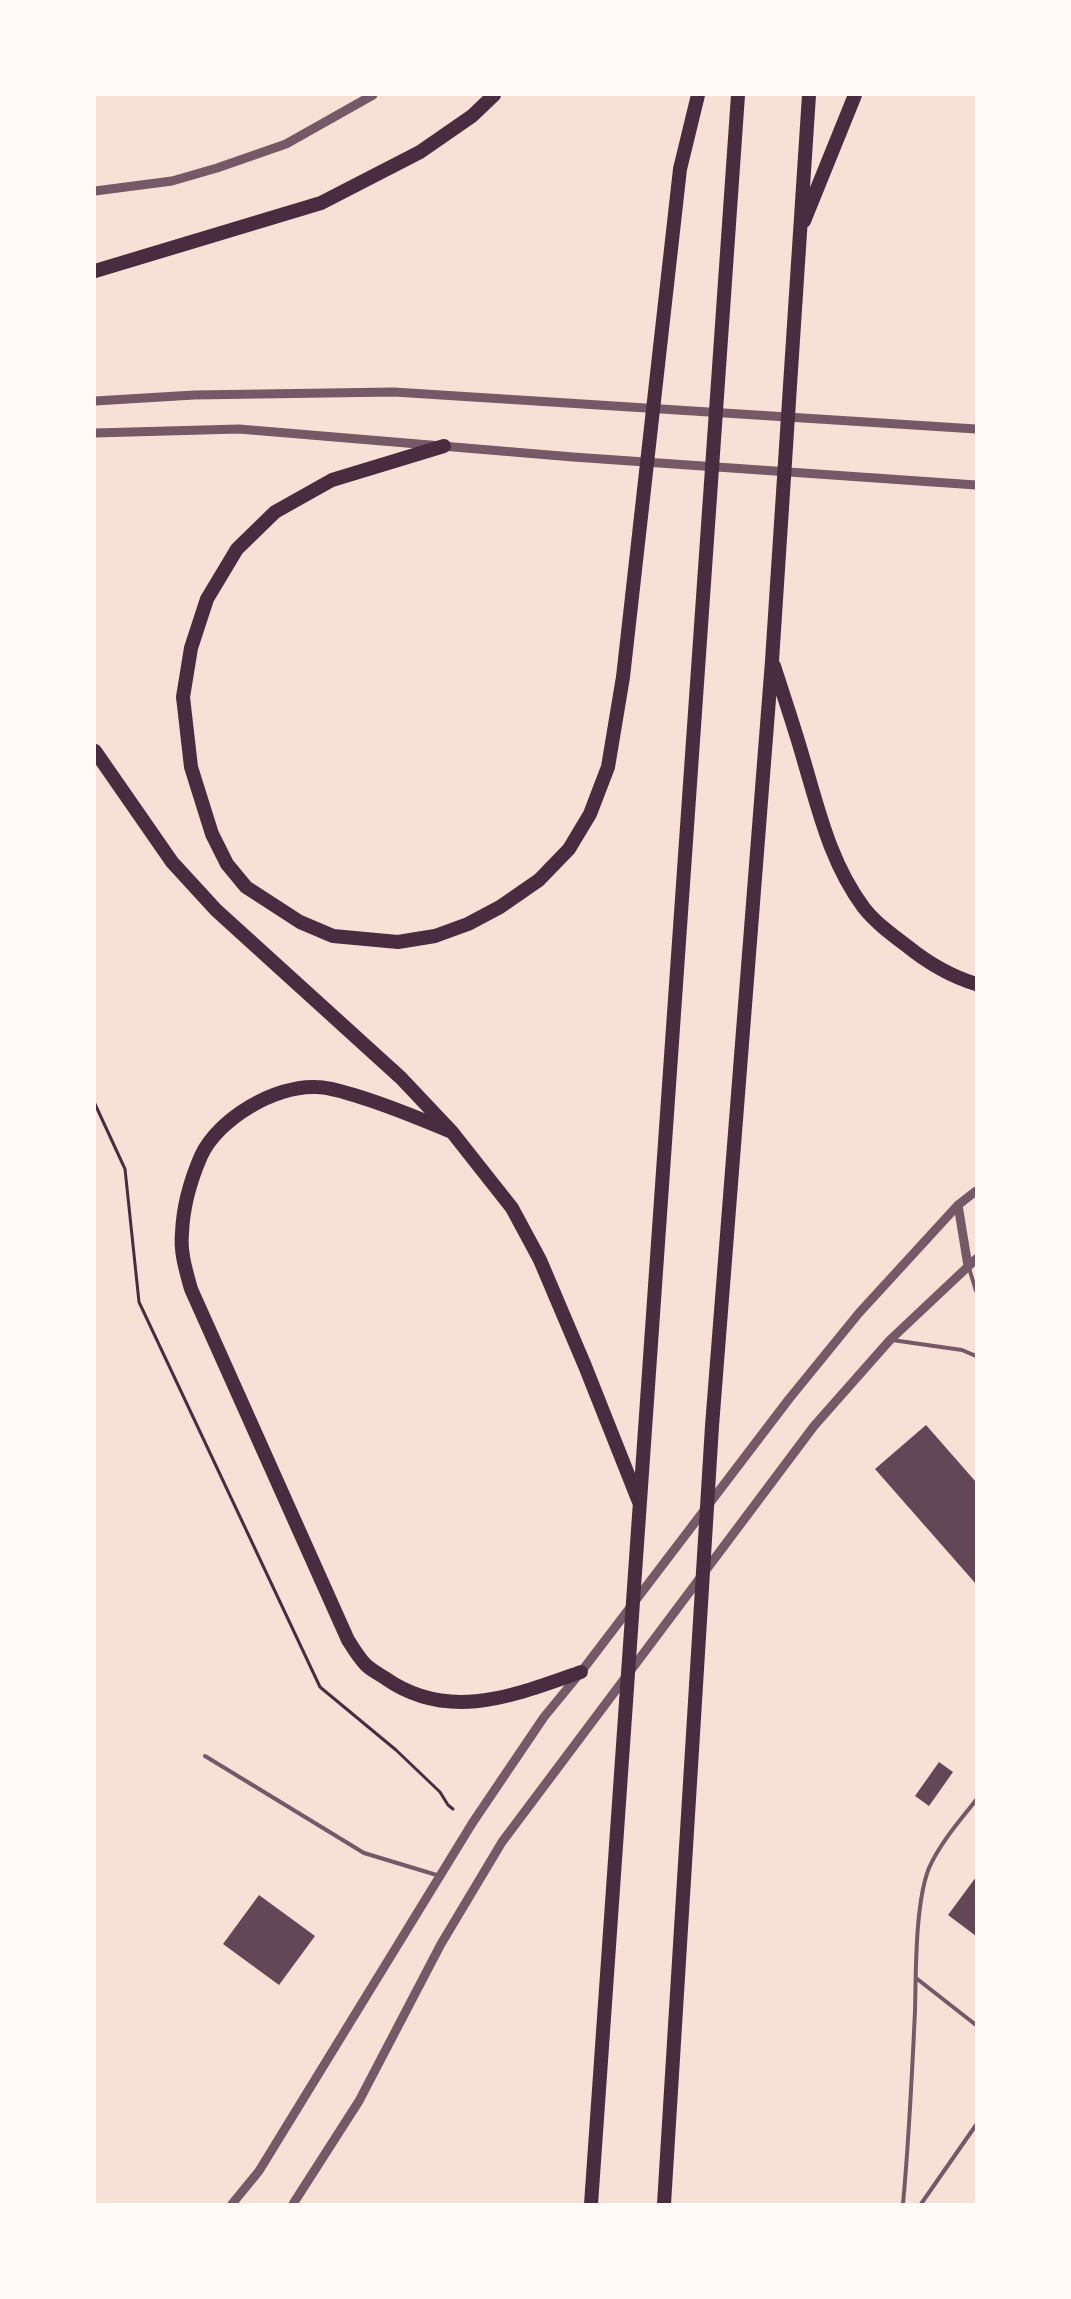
<!DOCTYPE html>
<style>
body{margin:0}
#map{position:relative;width:1071px;height:2299px;overflow:hidden;background:#f7e1d7;font-family:"IBM Plex Sans",sans-serif}
canvas{display:block}
.frame{position:absolute;inset:0;border:96px solid #fffaf5;pointer-events:none}
</style>
<div id="map">
<canvas width="1071" height="2299"></canvas>
<div class="frame"></div>
</div>
<script>
const g = document.querySelector('canvas').getContext('2d');
g.lineJoin = 'round';
function paint(path, color) { g.fillStyle = color; g.fill(path, 'evenodd'); }
function stroke(path, color, width, dash) { g.strokeStyle = color; g.lineWidth = width; g.lineCap = dash ? 'butt' : 'round'; g.setLineDash(dash || []); g.stroke(path); }
const building = new Path2D(`
 M926 1425 976 1482V1584L875 1469Z
 M939 1762 953 1772 929 1806 915 1796Z
 M976 1877V1936L948 1915Z
 M259 1895 315 1936 279 1985 223 1944Z`);
const path = new Path2D(`
 M95 1104 125 1169 139 1302 320 1687 396 1750 440 1792 448 1805 453 1809`);
const service = new Path2D(`
 M969 1268 976 1291
 M892 1340 962 1350 976 1356
 M205 1756 364 1853 440 1876
 M916 1978 976 2025
 M903 2204C909 2140 912 2076 915 2011 916 1973 915 1903 929 1868 940 1843 959 1822 976 1800
 M921 2204 976 2125`);
const tertiary = new Path2D(`
 M95 191 172 181 217 168 286 144 373 95
 M95 401 194 395 394 392 976 429
 M95 433 239 429 573 457 976 485
 M958 1205 968 1266
 M232 2204 259 2171 473 1822 544 1717 581 1672 789 1399 859 1313 958 1205 976 1191
 M293 2204 359 2101 441 1944 502 1842 814 1426 890 1340 976 1259`);
const trunk = new Path2D(`
 M804 221 855 95
 M95 271 321 203 420 152 472 116 494 95
 M444 446 332 480 275 512 237 549 207 599 191 648 183 697 191 767 212 834 227 864 246 887 300 922 333 936 398 942 435 936 468 924 500 907 539 880 569 849 590 814 608 767 623 677 680 169 698 95
 M774 666C784 697 795 729 804 761 819 812 831 864 864 908 876 923 891 934 907 946 928 963 950 976 976 984
 M95 751 172 862 216 910 401 1078 452 1132 512 1208 540 1260 585 1366 639 1502
 M452 1132C421 1119 390 1106 357 1096 344 1092 329 1087 316 1087 275 1085 218 1119 201 1156 191 1179 183 1208 182 1233 180 1252 186 1271 191 1289L348 1640C353 1648 359 1658 366 1665 371 1670 379 1674 385 1678 449 1723 515 1695 581 1672
 M591 2204 738 95
 M664 2204 712 1426 772 661 809 95`);
paint(building, '#644757');
stroke(path, '#4a2c40', 3);
stroke(service, '#755966', 4);
stroke(tertiary, '#755966', 9);
stroke(trunk, '#4a2c40', 14);
</script>
